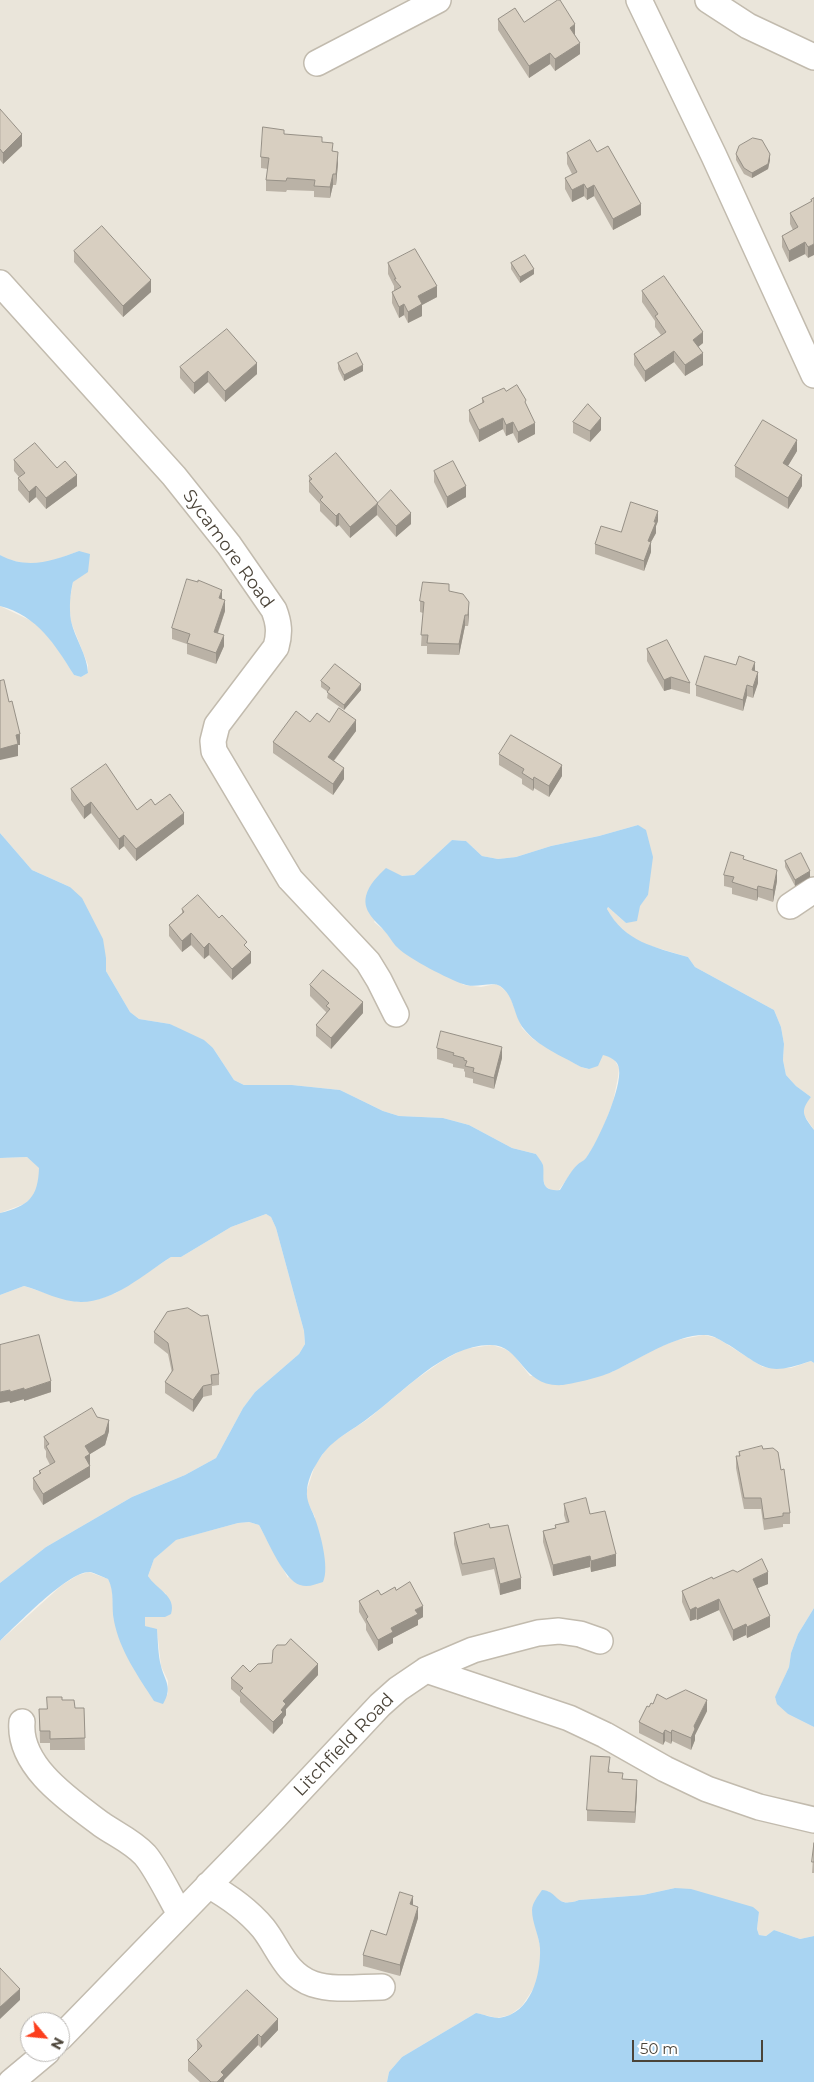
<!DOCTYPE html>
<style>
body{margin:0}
#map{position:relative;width:814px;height:2082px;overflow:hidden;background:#f6f3ec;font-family:Montserrat,sans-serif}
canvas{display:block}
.north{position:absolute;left:20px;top:2012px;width:50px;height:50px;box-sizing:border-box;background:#fff;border:1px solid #b7b4b0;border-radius:50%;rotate:118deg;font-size:14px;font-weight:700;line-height:20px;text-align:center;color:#4b4439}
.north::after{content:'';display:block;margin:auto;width:18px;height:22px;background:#fc3f1d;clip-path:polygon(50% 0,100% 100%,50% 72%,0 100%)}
.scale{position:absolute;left:632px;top:2040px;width:131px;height:22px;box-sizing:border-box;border:2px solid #4b4439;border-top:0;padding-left:6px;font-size:15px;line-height:18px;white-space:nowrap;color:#4b4439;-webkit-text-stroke:4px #fff;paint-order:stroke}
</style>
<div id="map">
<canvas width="814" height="2082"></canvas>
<div class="north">N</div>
<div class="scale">50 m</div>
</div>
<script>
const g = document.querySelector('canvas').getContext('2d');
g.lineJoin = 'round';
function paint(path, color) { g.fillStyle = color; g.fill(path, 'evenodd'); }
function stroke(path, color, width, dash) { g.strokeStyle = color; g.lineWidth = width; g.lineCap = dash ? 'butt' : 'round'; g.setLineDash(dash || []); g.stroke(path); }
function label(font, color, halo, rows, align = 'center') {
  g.font = font + ' Montserrat,sans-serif'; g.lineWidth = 4; g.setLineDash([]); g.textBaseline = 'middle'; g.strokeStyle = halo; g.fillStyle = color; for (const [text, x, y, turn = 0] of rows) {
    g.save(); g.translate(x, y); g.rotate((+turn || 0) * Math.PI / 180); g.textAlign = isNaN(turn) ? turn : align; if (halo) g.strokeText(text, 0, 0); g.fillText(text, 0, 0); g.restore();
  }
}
const residential = new Path2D(`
 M0 0H814V1130L804 1115V1105L811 1097 796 1086 786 1075 783 1060 784 1044 781 1027 774 1010 695 967 688 957 644 944 631 937 614 921 607 909 608 907 626 923 648 895 638 825 599 836 551 846 516 857 498 859 482 856 466 841 452 840 414 875 402 876 374 922 386 932 398 948 464 985 481 987 496 984 501 987 509 994 522 1028 533 1039 581 1067 588 1069 603 1054 614 1059 619 1068 618 1077 613 1102 600 1136 585 1160 577 1165 559 1190 552 1191 545 1186 542 1175 543 1165 536 1154 512 1148 469 1125 443 1118 399 1116 383 1111 340 1090 292 1085H244L234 1080 213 1048 170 1024 139 1019 130 1012 106 971V958L70 887 32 870 0 833V606L36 623 56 646 74 675 81 677 88 673V665L71 622 69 603 79 551 47 563 28 564 6 559 0 555Z
 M27 1157 39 1167V1183L34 1196 24 1204 0 1213V1158Z
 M266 1214 271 1217 276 1228 304 1331 305 1344 299 1354 255 1392 243 1408 216 1458 185 1475 132 1497 46 1547 0 1583V1295L24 1286 61 1298 79 1302 96 1300 116 1293 171 1257H181L231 1227Z
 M704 1335 717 1338 763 1367 791 1368 811 1361 814 1363V1608L798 1634 791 1653 789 1667 775 1698 788 1714 814 1727V1936L800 1939 774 1930 766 1936 759 1935 757 1929 759 1912 675 1888 643 1895 579 1900 570 1903 559 1901 548 1891 532 1909 540 1946V1967L537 1983 522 2006 510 2015 497 2018 476 2013 402 2057 389 2072 387 2082H0V1641L62 1585 78 1575 89 1572 108 1579 112 1587 114 1621 168 1695V1681L161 1666 157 1630 145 1626V1617H165L166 1594 152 1583 148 1576 154 1559 175 1540 238 1523 249 1522 259 1525 288 1578 315 1517 307 1501V1490L315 1465 330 1444 368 1419 415 1380 442 1361 464 1349 492 1345 505 1349 513 1354 530 1376 612 1372 659 1347 677 1340ZM30 2022H60V2052H30Z`);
const water = new Path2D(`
 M79 551 90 554 88 572 73 582C70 595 69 607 71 621 75 639 87 654 88 673L81 677 74 675C55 645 38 616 0 606V555C28 570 52 561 79 551Z
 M638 825 646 830 653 857 648 895 640 906 637 921 626 923 608 907 607 909C625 942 654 947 688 957L695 967 774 1010 781 1027 784 1044 783 1060 786 1075 796 1086 811 1097C799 1112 804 1116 814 1130V1363L811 1361C767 1376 766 1369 729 1345 721 1341 714 1335 705 1335 677 1334 639 1359 614 1371 602 1377 576 1383 563 1385 521 1388 522 1345 491 1345 445 1344 402 1394 367 1419 347 1434 330 1440 317 1463 312 1470 307 1483 307 1491 306 1501 311 1508 314 1516 320 1531 330 1568 323 1582 316 1584 308 1588 300 1585 284 1580 268 1541 259 1525L249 1522 238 1523 176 1540 154 1559 148 1576C156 1589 177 1596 171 1614L165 1617H145V1626L157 1629C158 1641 158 1655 161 1666 165 1682 173 1687 163 1704L154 1701C138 1676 120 1651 114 1621 111 1607 115 1592 108 1579 103 1577 95 1573 90 1572 68 1571 16 1626 0 1641V1583L46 1547 132 1497 185 1475 216 1458 243 1408 255 1392 299 1354 305 1344 304 1331 276 1228 271 1217 266 1214 231 1227 181 1257H171C144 1274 114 1302 81 1302 62 1302 42 1291 24 1286L0 1295V1213C29 1206 38 1197 39 1168L27 1157 0 1158V833L32 870 70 887 82 898 103 939 106 958V971L130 1012 139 1019 170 1024 204 1040 213 1048 234 1080 244 1085H292L340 1090 383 1111 399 1116 443 1118 469 1125 512 1148 536 1154C538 1157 542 1162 543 1165 545 1177 538 1192 560 1190 565 1182 570 1172 577 1165 580 1162 584 1161 586 1158 598 1142 622 1088 619 1069 618 1060 610 1057 603 1055L598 1066 589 1069 581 1067C562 1056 537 1046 524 1029 513 1016 515 996 500 986 492 981 474 989 463 984 448 979 410 959 399 949 394 945 391 939 387 934 379 923 362 913 366 896 369 884 378 876 386 868L402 876 414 875 452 840 466 841 482 856 498 859 516 857 551 846 599 836Z
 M814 1608V1727L788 1714 777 1704 775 1697 789 1667 791 1653 798 1634Z
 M675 1888 691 1889 753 1907 759 1912 757 1929 759 1935 766 1936 774 1930 800 1939 814 1936V2082H387L389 2072 402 2057 476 2013C483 2014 492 2018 499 2018 531 2014 541 1975 540 1948 539 1935 532 1923 532 1910 532 1903 538 1896 542 1890 559 1891 555 1909 579 1900L643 1895Z`);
const minor = new Path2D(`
 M639 0 714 156 814 375
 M708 0 748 26 814 57
 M317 63 438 0
 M0 283 174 476 229 545 274 610C279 623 280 633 276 647L217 725 213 741 214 751 290 879 368 962 379 980 396 1014
 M790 906 814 890
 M426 1670 473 1650 538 1633 559 1631 580 1634 600 1641
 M22 1722C18 1766 69 1800 101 1824 115 1834 132 1841 145 1855 157 1869 170 1897 180 1914
 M208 1885C230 1897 247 1909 263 1928 279 1948 285 1974 313 1984 334 1991 360 1987 382 1987
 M60 2038 275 1817 380 1705 398 1689 426 1670 569 1718 605 1735 665 1769 707 1789 759 1807 814 1820
 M11 2082 47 2052`);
const wall = new Path2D(`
 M498 19 524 22 575 35 580 54 555 71 550 64 529 78 498 30Z
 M0 109 22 146 3 164 0 160Z
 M284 134 322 142 333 151 338 163 336 185H333L330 198 314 197V191L287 190 286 192 266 191V180L268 169 261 168V157Z
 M597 152 641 215 613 230 594 196 587 200 584 196 572 202 565 189V178L572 174 567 164V153Z
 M736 154 770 160 768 169 752 178 744 174 736 160Z
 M814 198 808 258 805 254 789 262 782 247V236L793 230 790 224V213L811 202V200Z
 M74 251 151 292 123 317 74 262Z
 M388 263 437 297 422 305V316L408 323 404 315 399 318 392 303V292L394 291V286L388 274Z
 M511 263 534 274 520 283 511 269Z
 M642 291 703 343 698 347 703 365 685 376 674 362 645 382 634 365V354L661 335 655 327V321L642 302Z
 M338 363 363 371 344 381 338 369Z
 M180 367 257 374 225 402 208 382 194 394 180 378Z
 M506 391 526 404 535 434 518 443 513 433 506 436 503 429 479 442 469 421V410L482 403V398Z
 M573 422 601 430 590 442 573 433Z
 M797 451 788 466 802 486 788 509 735 477V466Z
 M14 460 57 468 77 486 46 509 36 497 29 503 18 490V478L19 477 14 471Z
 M434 471 466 497 447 508 434 482Z
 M309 476 378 503 411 524 396 537 377 515 350 538 339 525 336 527 320 511V504L309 492Z
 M658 521 656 526V533L651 542V552L644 571 595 554V544L621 532Z
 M449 591 469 613 468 626H465L459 655 427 654V646H421L423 613 420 612V601Z
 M222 599 225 611 218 633 224 646 216 664 187 654V644L172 639V628Z
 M647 649 690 683V694L671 689 664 691 647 661Z
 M755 671 758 683 753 698 747 696 743 711 696 696V685Z
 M321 681 361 690 344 710 327 698 328 692 321 687Z
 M310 722H329L356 731 334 761 344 779 333 795 273 753V742Z
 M499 754 562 776 549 797 534 788 533 791 522 784V779L499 765Z
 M71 789 137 810 155 805 184 824 136 861 124 846 119 850 91 813 84 819 71 800Z
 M744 859 777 881 773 902 758 897 757 901 732 894V888L724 886V875Z
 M785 861 810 877 795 886 785 867Z
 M182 909 219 918 247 948 251 963 232 980 209 955 204 959 191 945 182 952 169 936V925L182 913Z
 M310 985 363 1013 331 1049 316 1036V1025L326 1013V1012L310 996Z
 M437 1048 502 1058 494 1089 473 1083V1079L465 1077V1072L464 1071V1069L453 1067V1064L437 1059Z
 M201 1316 219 1374V1385L212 1386V1395L203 1397 193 1412 165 1393V1382L172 1373 168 1354 154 1343V1332Z
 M0 1345 51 1392 24 1401V1399L10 1403Z
 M97 1417 109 1431 105 1445 90 1454V1477L43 1505 33 1489V1478L39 1474V1471L50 1465 46 1457V1451L44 1448V1437Z
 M763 1449 781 1470 790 1513V1524H783V1527L764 1530 761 1509H744L736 1468V1456H739V1452Z
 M564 1504 590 1514 616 1566 591 1572 590 1567 553 1576 543 1542V1531L555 1528V1525L566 1522 564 1515Z
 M490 1528 521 1589 500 1595 494 1569 462 1576 454 1544V1533Z
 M713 1579 768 1584 758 1588 770 1627 747 1638 746 1635 733 1641 719 1610 697 1620 696 1619 690 1621 682 1602V1591Z
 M396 1590 423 1617 418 1620V1625L393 1638V1643L378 1651 366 1630V1624L359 1612V1601L381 1595Z
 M250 1672 318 1675 286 1709V1715L283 1719V1723L273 1734 240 1702V1697L231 1689V1678Z
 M666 1699 707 1711 695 1735V1740L691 1750 672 1741 671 1744 665 1741 663 1745 639 1733V1722L649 1707 653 1704Z
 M62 1700 75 1708H84L85 1750H50V1743H40L39 1709H47Z
 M610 1768 609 1772 623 1779 637 1791 635 1823 587 1821V1810Z
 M814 1843V1873H812Z
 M413 1905 418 1918 400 1976 363 1966V1955L386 1935Z
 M278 2030 261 2048 258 2045 224 2080V2082H200L188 2071V2060L197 2051V2040Z`);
const shadedWall = new Path2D(`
 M575 24V35L570 39V28Z
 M580 43V54L555 71V59Z
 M550 53V64L529 78V66Z
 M22 134V146L3 164V153Z
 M338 152V163L336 185V174Z
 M770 154V160L768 169 752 178V173Z
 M333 174V185L330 198V187Z
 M584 184V196L572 202V190Z
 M594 185V196L587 200V189Z
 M641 204V215L613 230V219Z
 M805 242V254L789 262V251Z
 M814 244V255L808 258V247Z
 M534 269V274L520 283V277Z
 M151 280V292L123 317V306Z
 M437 286V297L422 305V316L408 323V312L418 296Z
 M404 304V315L399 318V307Z
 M703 332V343L693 351V340Z
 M674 351V362L645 382V371Z
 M703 353V365L685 376V365Z
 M257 363V374L225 402V391Z
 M363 365V371L344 381V375Z
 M208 371V382L194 394V383Z
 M503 418V429L479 442V430Z
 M601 418V430L590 442V431Z
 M513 422V433L506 436V425Z
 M535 423V434L518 443V432Z
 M797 440V451L783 474V463Z
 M77 475V486L46 509V498Z
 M802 475V486L788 509V498Z
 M36 486V497L29 503V492Z
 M466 486V497L447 508V497Z
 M377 504V515L350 538V527Z
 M658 511V521L656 526V533L651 542V552L644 571V561L648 541Z
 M339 513V525L336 527V516Z
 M411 513V524L396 537V526Z
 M222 590V601L219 598Z
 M225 600V611L214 643V632Z
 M469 602V613L468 626V615Z
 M465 615V626L459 655V644Z
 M224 635V646L216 664V653Z
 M755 662V673L752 670Z
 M758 672V683L753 698V687Z
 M671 677V689L664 691V680Z
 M361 684V690L344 710V705Z
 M747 685V696L743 711V700Z
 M356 720V731L328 768V757Z
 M20 734V745H18V756L0 760V749L16 735Z
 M562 765V776L549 797V786Z
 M344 768V779L333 795V784Z
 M534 777V788L533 791V780Z
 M91 802V813L84 819V807Z
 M184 813V824L136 861V849Z
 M124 835V846L119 850V839Z
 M777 870V881L773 902V890Z
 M810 871V877L795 886V880Z
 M758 886V897L757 901V890Z
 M191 933V945L182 952V941Z
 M209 943V955L204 959V948Z
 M251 952V963L232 980V969Z
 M363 1002V1013L331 1049V1038Z
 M502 1047V1058L494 1089V1078Z
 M51 1381V1392L24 1401V1390Z
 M203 1386V1397L193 1412V1400Z
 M24 1388V1399L10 1403V1392Z
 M10 1390V1401L0 1403V1392Z
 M109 1420V1431L105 1445 90 1454V1465L85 1468V1446Z
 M90 1466V1477L43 1505V1494Z
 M616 1554V1566L591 1572V1561Z
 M590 1556V1567L553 1576V1565Z
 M768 1572V1584L753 1590V1579Z
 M521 1578V1589L500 1595V1584Z
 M719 1599V1610L697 1620V1609Z
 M423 1606V1617L418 1620V1625L393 1638V1643L378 1651V1640L391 1628 415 1610Z
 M696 1607V1619L690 1621V1610Z
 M770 1616V1627L747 1638V1627Z
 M746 1624V1635L733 1641V1630Z
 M318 1664V1675L286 1709V1715L283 1719V1723L273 1734V1722L281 1710 283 1701Z
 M707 1700V1711L695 1735V1740L691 1750V1738L694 1726Z
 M665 1730V1741L663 1745V1734Z
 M672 1730V1741L671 1744V1733Z
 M637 1780V1791L635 1823V1812Z
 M413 1896V1907L410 1904Z
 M418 1907V1918L400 1976V1965Z
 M20 1989V2000L0 2019V2007Z
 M278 2019V2030L261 2048V2037Z
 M258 2034V2045L224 2080V2082H217L221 2072Z`);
const building = new Path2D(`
 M558 0H560L575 24 570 28 580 43 555 59 550 53 529 66 498 19 515 8 524 22Z
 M0 109 22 134 3 153 0 149Z
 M263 127 284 130V134L322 137V142L333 143 332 151 338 152 336 174H333L330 187 314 186 315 180 287 178 286 181 266 180 269 158 261 157Z
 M753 138 762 140 770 154 768 164 752 173 744 168 736 154 739 146Z
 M590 140 597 152 608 146 641 204 613 219 594 185 587 189 584 184 572 190 565 178 577 172 567 153Z
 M814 198V244L808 247 805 242 789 251 782 236 798 227 790 213 812 201 811 200Z
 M102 226 151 280 123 306 74 251Z
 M415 249 437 286 418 296 422 304 408 312 404 304 399 307 392 292 401 287 394 279H396L388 263Z
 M525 255 534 269 520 277 511 263Z
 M664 276 703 332 693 340 703 353 685 365 674 351 645 371 634 354 666 332 655 316 658 314 642 291Z
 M227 329 257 363 225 391 208 371 194 383 180 367Z
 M357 353 363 365 344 375 338 363Z
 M517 385 526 400 525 402 535 423 518 432 513 422 506 425 503 418 479 430 469 410 484 402 482 398 504 388 506 391Z
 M588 404 601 418 590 431 573 422Z
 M763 420 797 440 783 463 802 475 788 498 735 466Z
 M35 443 57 468 65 461 77 475 46 498 36 486 29 492 18 478 25 473 14 460Z
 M336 453 378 503 350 527 339 513 336 516 320 500 323 497 309 481 312 479 309 476Z
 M453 461 466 486 447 497 434 471Z
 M391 490 411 513 396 526 377 504Z
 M631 502 658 511 654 522H656L648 541 651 542 644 561 595 544 601 526 621 532Z
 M187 579 198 582V580L222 590 219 598 225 600 214 632 224 635 216 653 187 643 190 634 172 628Z
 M423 582 449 584V591L463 594 469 602 468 615H465L459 644 427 643 428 635H421L424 602 420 601Z
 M667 640 690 683 671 677 664 680 647 649Z
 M705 656 736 665 739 656 755 662 752 670 758 672 753 687 747 685 743 700 696 685Z
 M335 664 361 684 344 705 327 692 330 688 321 681Z
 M4 680 9 702 12 701 20 734 16 735 18 744 0 749V681Z
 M339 708 356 720 328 757 344 768 333 784 273 742 296 711 310 722 317 713 329 722Z
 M511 735 562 765 549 786 534 777 533 780 522 773 524 769 499 754Z
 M106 764 137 810 151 799 155 805 170 794 184 813 136 849 124 835 119 839 91 802 84 807 71 789Z
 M731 852 744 856 743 859 777 870 773 890 758 886 757 890 732 882 734 877 724 875Z
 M801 853 810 871 795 880 785 861Z
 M198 895 219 918 222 915 247 942 244 945 251 952 232 969 209 943 204 948 191 933 182 941 169 925 184 912 182 909Z
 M323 970 363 1002 331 1038 316 1025 330 1009 326 1006 329 1003 310 985Z
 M441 1031 502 1047 494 1078 473 1072 474 1068 465 1066 467 1061 464 1060V1058L453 1055 454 1053 437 1048Z
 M188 1308 201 1316 208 1315 219 1374 211 1375 212 1384 203 1386 193 1400 165 1382 173 1370 168 1343 154 1332 167 1312Z
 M39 1335 51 1381 24 1390V1388L10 1392V1390L0 1392V1345Z
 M92 1408 97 1417 109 1420 105 1434 85 1446 90 1454 85 1457 90 1466 43 1494 33 1478 41 1473 39 1471 55 1462 46 1446 49 1444 44 1437Z
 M762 1446 763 1449 773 1448 778 1452 781 1470 784 1469 790 1513H783V1516L764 1519 761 1498H744L736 1456H740L739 1452Z
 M586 1498 590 1514 605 1511 616 1554 591 1561 590 1556 553 1565 543 1531 556 1528 555 1525 569 1522 564 1504Z
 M489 1524 490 1528 508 1525 521 1578 500 1584 494 1558 462 1564 454 1533Z
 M762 1559 768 1572 753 1579 770 1616 747 1627 746 1624 733 1630 719 1599 697 1609 696 1607 690 1610 682 1591 712 1577 713 1579 733 1570 737 1572Z
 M410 1582 423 1606 415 1610 418 1614 391 1628 393 1632 378 1640 366 1619 368 1617 359 1601 378 1590 381 1595 395 1587 396 1590Z
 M291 1639 318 1664 283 1701 286 1704 281 1710 283 1712 273 1722 240 1691 243 1688 231 1678 243 1665 250 1672 258 1664 272 1663 273 1650 277 1645H285Z
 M686 1690 707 1700 694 1726 695 1729 691 1738 672 1730 671 1733 665 1730 663 1734 639 1722 647 1706 649 1707 651 1703 653 1704 657 1694 666 1699Z
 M47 1697H62V1700H74L75 1708H84L85 1738 50 1739V1731H40L39 1709H47Z
 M591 1756 610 1757 608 1772 623 1773 622 1779 637 1780 635 1812 587 1810Z
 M814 1843V1862H812Z
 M400 1892 413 1896 410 1904 418 1907 400 1965 363 1955 371 1930 386 1935Z
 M0 1968 20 1989 0 2007Z
 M247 1990 278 2019 261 2037 258 2034 221 2072 224 2075 217 2082H211L188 2060 202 2046 197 2040Z`);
const streetNames = [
 ["Sycamore Road",228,549,54],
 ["Litchfield Road",344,1745,-46]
];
paint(residential, '#eae5da');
paint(water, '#a9d4f2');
stroke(minor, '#c2bbae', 28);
stroke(minor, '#fff', 25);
paint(wall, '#bab2a6');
paint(shadedWall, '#979187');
paint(building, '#d8cfc1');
stroke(building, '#979187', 1);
label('18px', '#4b4439', '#fff', streetNames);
</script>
